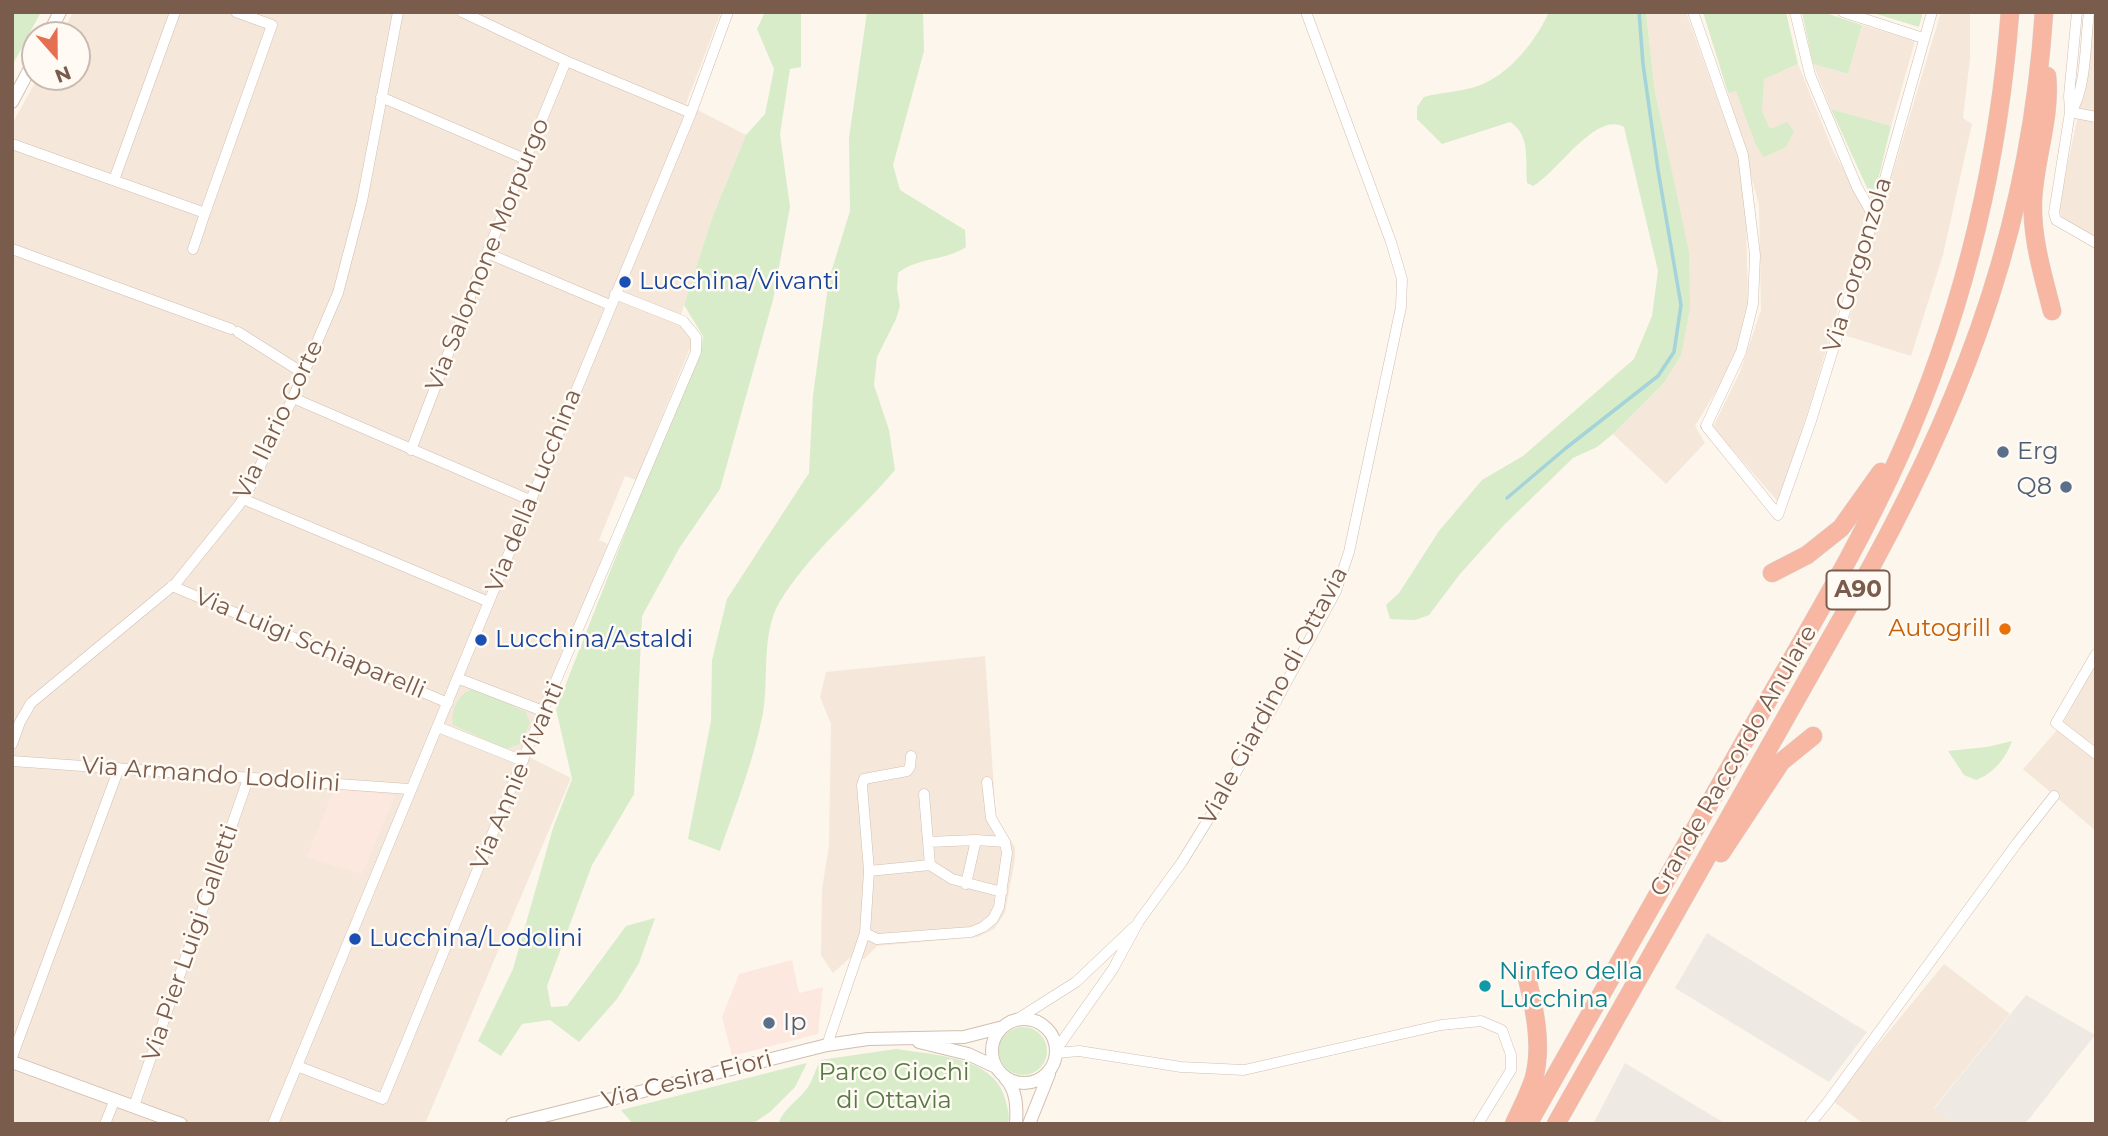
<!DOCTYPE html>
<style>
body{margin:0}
#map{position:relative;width:2108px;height:1136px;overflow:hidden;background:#fdf6ec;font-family:Montserrat,sans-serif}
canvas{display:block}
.frame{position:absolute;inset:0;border:14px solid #7a5c4d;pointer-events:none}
.north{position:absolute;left:21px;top:21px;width:70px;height:70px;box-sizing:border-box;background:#fffaf3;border:2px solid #cabbb1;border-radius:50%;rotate:159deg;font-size:19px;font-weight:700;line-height:28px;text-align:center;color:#7a5c4d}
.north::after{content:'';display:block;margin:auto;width:24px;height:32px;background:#e76f51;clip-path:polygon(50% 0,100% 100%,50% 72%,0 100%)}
</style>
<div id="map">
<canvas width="2108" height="1136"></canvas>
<div class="frame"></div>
<div class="north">N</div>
</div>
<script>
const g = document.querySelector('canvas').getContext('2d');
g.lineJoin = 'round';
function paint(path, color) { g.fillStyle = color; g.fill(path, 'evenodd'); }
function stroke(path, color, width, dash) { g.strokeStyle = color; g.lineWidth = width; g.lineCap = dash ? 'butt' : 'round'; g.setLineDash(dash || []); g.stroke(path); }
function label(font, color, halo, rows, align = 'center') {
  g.font = font + ' Montserrat,sans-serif'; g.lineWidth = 5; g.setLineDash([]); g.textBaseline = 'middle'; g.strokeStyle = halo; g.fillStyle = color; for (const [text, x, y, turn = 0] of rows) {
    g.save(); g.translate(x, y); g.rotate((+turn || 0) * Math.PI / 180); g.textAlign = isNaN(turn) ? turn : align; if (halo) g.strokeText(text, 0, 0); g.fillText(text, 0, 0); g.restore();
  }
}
const residential = new Path2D(`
 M73 12H721L686 104 746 135 712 218 680 318 691 341 690 348 636 480 625 476 599 540 608 544 543 701 531 758 571 778 425 1124H12V124L38 77H77V35H61Z
 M1646 12H1686L1737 154 1746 214 1748 305 1732 365 1695 426 1705 443 1666 484 1613 434 1663 384 1668 159 1655 92Z
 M1941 12H1970V59L1963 118 1972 124 1943 255 1911 356 1844 335Z
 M2093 12H2096V238L2063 219 2058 209 2084 87Z
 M1862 25 1915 41 1891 126 1831 109 1813 64 1848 74Z
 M1798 64 1832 148 1866 213 1813 395 1779 503 1713 427 1740 372 1761 310 1759 205 1728 93Z
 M985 656 996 818 1015 847V859L1005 913 994 929 978 937 877 946 864 959 851 957 833 973 821 955 822 889 829 845 831 724 820 697 826 672Z
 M2096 663V749L2063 723Z
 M2058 729 2096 759V831L2023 769Z
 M1944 964 2010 1014 1934 1108 1955 1124H1864L1834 1102 1844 1086Z`);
const commercial = new Path2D(`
 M334 789 395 796 362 874 307 857Z
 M792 960 799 993 823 987 818 1034 732 1056 722 1017 739 974Z`);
const industrial = new Path2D(`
 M1707 933 1867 1032 1829 1082 1675 988Z
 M2026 995 2095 1035 2025 1124H1955L1934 1109Z
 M1625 1063 1726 1124H1593Z`);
const green = new Path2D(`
 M12 12H41L12 66Z
 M765 12H801V67L790 69 780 134 790 207 773 300 720 489 680 547 642 616 634 794 592 865 547 986 551 1007 567 1006 626 926 655 918 639 963 617 999 579 1042 550 1020 522 1024 501 1056 478 1041 513 969 553 828 572 779 556 709 641 493 701 351 703 336 684 305 712 218 746 135 765 114 774 69 757 29Z
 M867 12H923L924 51 893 165 900 190 965 230 966 247C945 261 918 257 898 273L897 289 900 306 896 319 877 357 874 385 889 430 895 470C858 514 809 553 779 603 761 635 769 678 763 713 754 760 735 807 720 851L688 839 711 721 712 660 727 599 809 473 813 395 829 279 850 211 849 138Z
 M1549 12H1646L1655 92 1689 252 1690 308 1681 355 1663 384 1613 434 1597 447 1573 458 1504 525 1460 574 1429 615 1415 620 1390 619 1386 605 1399 593 1439 531 1482 480 1523 456 1634 359 1652 316 1658 271 1624 127C1596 110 1555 175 1533 186L1527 183C1525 161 1531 135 1510 122L1442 144 1417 119V107L1424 97C1441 92 1461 92 1478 86 1509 75 1536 41 1549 12Z
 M1703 12H1786L1798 64 1764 79 1762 112 1770 129 1787 122 1794 131 1786 147 1764 157 1756 145 1736 91 1728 93Z
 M1802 12H1823L1862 25 1848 74 1813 64Z
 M1870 12H1923L1919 27Z
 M1831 109 1891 126 1873 201Z
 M475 689 526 712 530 723 520 744 506 749 453 725C450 710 460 690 475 689Z
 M2012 741C2006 758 1993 774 1976 780L1964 775 1948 751 1987 747Z
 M999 1051a24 24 0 1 1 48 0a24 24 0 1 1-48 0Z
 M896 1049C933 1055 997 1056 1006 1102 1008 1110 1010 1116 1008 1124H778C783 1109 799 1100 808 1087 813 1079 816 1069 820 1060Z
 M807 1063 795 1087 770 1112 752 1124H633L621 1110Z`);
const stream = new Path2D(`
 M1507 498 1566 448 1658 376 1674 352 1681 305 1658 170 1643 64 1639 12`);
const minor = new Path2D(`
 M462 12 566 61 691 113
 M1693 12 1743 155 1755 255 1753 304 1741 352 1706 426 1778 515
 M1795 12 1810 75 1857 187 1874 217
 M1843 12 1923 38
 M2077 12 2069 96 2070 112 2054 213 2056 220 2096 243
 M381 97 525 159
 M2070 112 2096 117
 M2071 112C2087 87 2085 41 2089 12
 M12 144 205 213 272 25 236 12
 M114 180 175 12
 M12 249 231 329
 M193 249 205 213
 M487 253 610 305
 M238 332 303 373
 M293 398 530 500
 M411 450 487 253 566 61
 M243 499 489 602
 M1778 515 1811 421 1874 217 1932 12
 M172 586 448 703
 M2096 654 2056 723 2096 754
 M457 678 543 711
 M438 727 523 761
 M12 744 20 722 31 703 176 583 239 505 250 487 293 398 338 293 362 201 398 12
 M12 761 409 789
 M928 842 976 840
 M930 865 952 879 1002 892
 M869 871 930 865 924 794
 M966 884 976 840 1005 842
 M865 933 877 939 971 932 983 927 993 919 999 907 1007 853 1005 842 991 818 987 782
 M1016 1020 1076 982 1134 927
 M827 1045 865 933 869 871 862 785 864 779 907 771 910 767 911 756
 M1056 1050 1113 969 1139 921 1182 862 1219 802 1268 716 1336 591 1349 552 1401 307 1402 279 1391 242 1306 12
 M1056 1053 1079 1051 1181 1067 1244 1070 1441 1025 1481 1021 1502 1030 1511 1055V1070L1478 1124
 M12 1057 119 768
 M297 1066 383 1099 543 711 696 352V337L683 321 615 294
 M134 1106 248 779
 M105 1124 115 1099
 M273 1124 691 113 728 12
 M1810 1124 1827 1103 2017 843 2054 796`);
const tertiary = new Path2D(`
 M992 1051a32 32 0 1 1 64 0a32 32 0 1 1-64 0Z
 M919 1042 968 1054 996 1067
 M12 1062 181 1124
 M1005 1078C1017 1090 1017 1108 1016 1124
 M512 1124 827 1045 868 1039 964 1037 1003 1027
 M1029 1124 1049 1074`);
const secondary = new Path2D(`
 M48 35 60 12
 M12 102 35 59`);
const motorway = new Path2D(`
 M2047 76C2051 118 2035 158 2033 199 2031 237 2043 275 2052 311
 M1772 573 1807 555 1841 528 1881 472
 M1721 853 1781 762 1813 736
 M1514 1124C1521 1109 1529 1094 1534 1078 1543 1045 1534 1006 1526 974
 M1528 1124C1596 1002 1665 881 1734 760 1795 651 1863 544 1911 429 1967 296 1999 156 2010 12
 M1556 1124 1872 565C1969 387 2031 217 2044 12`);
const markers = [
 [625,282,7,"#1a4fb4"],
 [2003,452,7,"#5c6f8a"],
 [2066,487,7,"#5c6f8a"],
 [2005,629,7,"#e8710a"],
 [481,640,7,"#1a4fb4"],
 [355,939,7,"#1a4fb4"],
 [1485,986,7,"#0f9aa8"],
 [769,1023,7,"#5c6f8a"]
];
const shields = [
 [1858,590,63]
];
const shieldNames = [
 ["A90",1858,590]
];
const streetNames = [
 ["Via Salomone Morpurgo",488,255,-68],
 ["Via Gorgonzola",1858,265,-73],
 ["Via Ilario Corte",279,420,-64],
 ["Via della Lucchina",534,491,-68],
 ["Via Luigi Schiaparelli",310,644,23],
 ["Viale Giardino di Ottavia",1274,696,-62],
 ["Grande Raccordo Anulare",1734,761,-60],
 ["Via Armando Lodolini",211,775,4],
 ["Via Annie Vivanti",518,776,-67],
 ["Via Pier Luigi Galletti",191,943,-71],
 ["Via Cesira Fiori",687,1080,-14]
];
const transitNames = [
 ["Lucchina/Vivanti",639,282],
 ["Lucchina/Astaldi",495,640],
 ["Lucchina/Lodolini",369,939]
];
const serviceNames = [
 ["Erg",2017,452],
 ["Q8",2052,487,"right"],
 ["Ip",783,1023]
];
const foodNames = [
 ["Autogrill",1991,629]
];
const cultureNames = [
 ["Ninfeo della",1499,972],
 ["Lucchina",1499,1000]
];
const parkNames = [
 ["Parco Giochi",894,1073],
 ["di Ottavia",894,1101]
];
paint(residential, '#f5e8da');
paint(commercial, '#fde8e0');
paint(industrial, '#efe9e4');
paint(green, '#d8ecc9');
stroke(stream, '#a5d3da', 3.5);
stroke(minor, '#d1beb0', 11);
stroke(tertiary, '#d1beb0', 14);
stroke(secondary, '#d6c0b0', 14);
stroke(motorway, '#dad1cd', 19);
stroke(minor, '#fff', 10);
stroke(tertiary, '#fff', 12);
stroke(secondary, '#fff', 12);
stroke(motorway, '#f7b7a3', 18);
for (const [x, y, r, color] of markers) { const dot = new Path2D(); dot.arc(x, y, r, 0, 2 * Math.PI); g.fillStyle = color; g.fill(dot); stroke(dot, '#fffaf3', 2.5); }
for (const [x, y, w] of shields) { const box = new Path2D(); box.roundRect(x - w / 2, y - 19.5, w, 39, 5); g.fillStyle = '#fffaf3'; g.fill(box); stroke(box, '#7a5c4d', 2); }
label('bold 23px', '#7a5c4d', null, shieldNames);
label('24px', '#7a5c4d', '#fffaf3', streetNames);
label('24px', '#164399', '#fffaf3', transitNames, 'left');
label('24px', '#4e5e75', '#fffaf3', serviceNames, 'left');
label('24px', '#c56008', '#fffaf3', foodNames, 'right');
label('24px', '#0d838f', '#fffaf3', cultureNames, 'left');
label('24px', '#537a41', '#fffaf3', parkNames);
</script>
